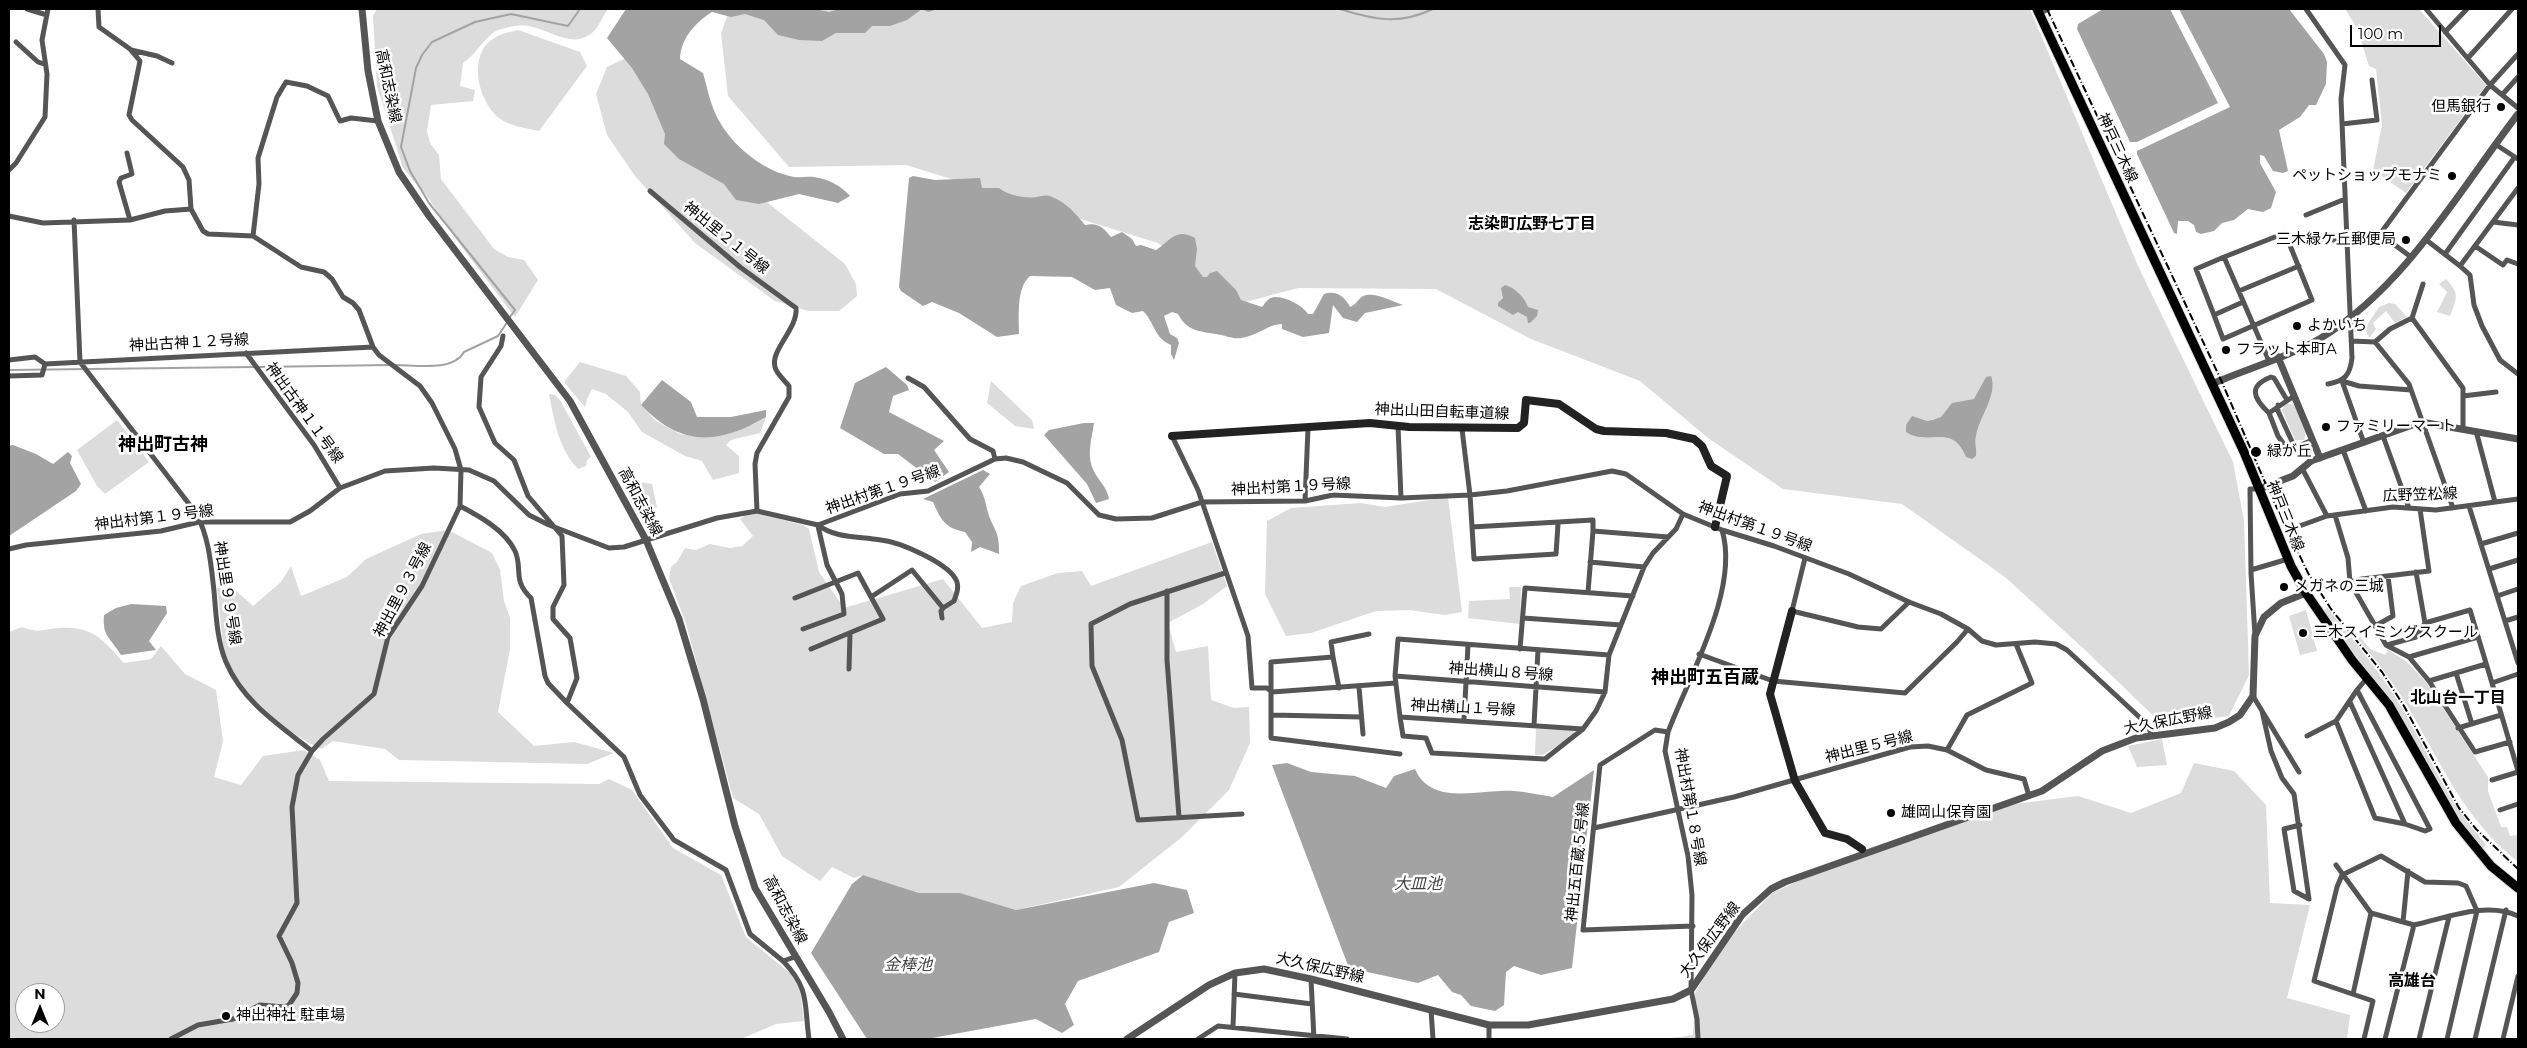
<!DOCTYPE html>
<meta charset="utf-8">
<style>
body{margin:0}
#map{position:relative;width:2527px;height:1048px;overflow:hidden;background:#fff;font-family:Montserrat,sans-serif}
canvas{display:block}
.frame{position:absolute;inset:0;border:10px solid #000;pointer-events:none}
.north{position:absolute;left:15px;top:983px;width:50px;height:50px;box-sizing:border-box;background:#fff;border:1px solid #999;border-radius:50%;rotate:0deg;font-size:14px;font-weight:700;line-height:20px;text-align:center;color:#000}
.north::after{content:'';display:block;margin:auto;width:18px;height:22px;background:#000;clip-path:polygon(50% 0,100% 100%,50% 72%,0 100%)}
.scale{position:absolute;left:2350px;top:25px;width:91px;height:22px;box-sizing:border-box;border:2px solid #000;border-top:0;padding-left:6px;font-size:15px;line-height:18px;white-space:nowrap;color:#000;-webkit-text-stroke:4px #fff;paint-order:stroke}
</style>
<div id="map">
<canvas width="2527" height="1048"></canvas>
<div class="frame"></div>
<div class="north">N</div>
<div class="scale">100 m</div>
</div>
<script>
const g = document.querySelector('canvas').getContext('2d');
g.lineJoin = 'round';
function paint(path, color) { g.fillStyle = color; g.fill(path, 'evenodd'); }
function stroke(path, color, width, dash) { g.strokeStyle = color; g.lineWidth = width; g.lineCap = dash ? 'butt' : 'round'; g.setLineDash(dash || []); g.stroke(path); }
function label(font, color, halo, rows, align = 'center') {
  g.font = font + ' Montserrat,"Noto Sans JP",sans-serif'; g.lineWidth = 5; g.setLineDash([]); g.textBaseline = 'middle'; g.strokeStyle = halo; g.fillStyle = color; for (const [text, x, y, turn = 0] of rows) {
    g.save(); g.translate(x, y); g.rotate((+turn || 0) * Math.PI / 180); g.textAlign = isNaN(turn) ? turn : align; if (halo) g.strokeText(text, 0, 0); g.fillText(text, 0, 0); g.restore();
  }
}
const green = new Path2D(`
 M377 9H608C603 15 599 27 593 32 569 54 541 20 515 26 509 27 498 29 493 33 482 41 475 55 463 63L460 86 475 90 473 101 431 105 427 131 430 143 439 155 441 179 494 249 508 257 524 260 538 280 515 317 461 246 429 199 403 168 377 86 373 16Z
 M730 9H2030L2138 266 2233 462 2244 520 2249 675 2229 716 2163 725 2084 649 2005 577 1902 504 1783 489 1708 438 1640 381 1531 339 1436 289 1298 288 1238 304 1158 243 906 165 789 167 728 96 721 33Z
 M2345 9H2419L2486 85 2406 193 2373 170 2382 125 2376 69 2369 66 2357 28Z
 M518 30 580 52 587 66 539 131C526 128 509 126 499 118 477 100 467 52 496 37 502 33 511 32 518 30Z
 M632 55 752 182 768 203 845 264 856 284 857 296 839 311H808L775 301 695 243 635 176 607 135 596 94 607 67Z
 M2446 279C2460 294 2457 298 2450 316L2437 312 2447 292 2439 284Z
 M2389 303 2395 304 2407 317 2395 323 2386 311 2373 323 2376 329 2369 338 2365 328 2379 307Z
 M580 362 626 376 640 392 641 405 656 421 680 434 700 437 754 424 766 417 760 433 731 440 726 445 739 456V473L713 480 702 461 685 456 642 432 628 412 606 394 592 389 587 399 585 407 564 382Z
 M991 381 1032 420 1034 429 1015 426 987 403Z
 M549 394 555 395 560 400 591 457 587 460 586 466 578 469C559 449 554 421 549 394Z
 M2286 403 2294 405 2306 433 2304 440H2295L2282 410Z
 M117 420 149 462 105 494 97 486 77 450Z
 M638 482 652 484 657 507 648 511 646 518C635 512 629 501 627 489Z
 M1448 497 1462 612 1445 615 1409 610 1376 611 1311 633 1286 636 1265 594 1267 521 1291 508 1361 503 1385 507Z
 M756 513 803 525 809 529 819 572 844 608 943 579 982 628 1012 622 1013 603 1021 586 1058 573 1082 571 1091 586 1212 542 1227 586 1203 604 1168 623 1176 652 1208 646 1211 700 1234 708 1249 707 1250 743 1229 790 1182 837 1119 887 1016 910 960 893H919L863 875 854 878 832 867 820 881 782 856 759 814 733 798 686 624 669 578 671 567 677 562 685 548 696 550 710 544 730 548 742 546 753 536 740 519 747 514Z
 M448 530 492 553 500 570 504 601 510 618V649L498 712 534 746 574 742 614 753 587 764 399 760 385 749 333 741 321 749C287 733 240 697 227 660 221 642 220 608 217 588L232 587 253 606 281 582 291 566 301 596 347 577 366 559 421 534Z
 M1509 587H1521L1520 624 1468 618 1469 601 1510 599Z
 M2327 607C2352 639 2381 672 2402 708 2430 756 2447 802 2486 844L2483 849 2458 820 2395 708 2323 612Z
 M2306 610 2317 651 2300 655 2289 616Z
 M22 627C41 634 41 629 59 628 93 625 104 641 124 663L151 659 161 646 185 674 216 690 223 741 214 777 241 785 263 756 304 750 320 760 329 781 599 784 609 779 632 790 673 848 721 875 746 937 791 974 800 990 804 1021 776 1024 741 1039H9V632ZM25 993H55V1023H25Z
 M2360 637 2370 649 2385 655 2388 650 2406 661 2426 682 2488 777V791L2501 827H2507L2510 836 2518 835V862C2463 818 2443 766 2408 707 2394 683 2376 661 2358 639Z
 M1536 729 1574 730V735L1543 755H1535Z
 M2162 739 2167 765 2137 767 2128 746Z
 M2194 763 2234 771 2266 805 2270 903 2310 905 2287 998 2350 1015 2347 1039H1664L1693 1035 1695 993 1721 946 1772 893 1818 872 2014 804 2078 796 2131 813 2181 793Z`);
const water = new Path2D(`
 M626 9H814L829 12 839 9H939L928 12 922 9 907 20 890 26H872L865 33H836L822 41 799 40 778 35 764 20 745 14 731 17 712 12C695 23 681 38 680 59L703 73C708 90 711 109 721 124 736 149 766 172 794 177 801 178 807 176 813 177 829 179 840 185 850 196L838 203 799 194 759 204 736 200 724 184 679 159 664 144 665 134 648 94 632 68 607 38Z
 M2103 9H2170L2218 103 2137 142H2130L2077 29 2078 24Z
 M2179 9H2289L2324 54 2327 62 2326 84 2316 105H2309L2300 117 2279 130 2288 171 2283 173 2273 171 2264 156 2260 155V163L2276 192 2271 208 2263 212 2248 209 2234 220 2222 223 2214 231 2201 234 2196 232 2194 225 2188 221H2178L2177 234 2174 233 2137 154V151L2230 107Z
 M913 176 935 180 980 178 982 188H999C1007 195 1026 199 1037 197 1042 196 1047 194 1052 197 1066 202 1076 214 1085 225 1098 222 1103 227 1111 237L1122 232 1132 239 1136 246 1141 245 1156 250C1170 241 1176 227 1195 238L1197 249 1195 266 1203 277H1207L1210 273 1217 271 1236 290 1241 300 1262 307C1265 303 1269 297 1275 297 1287 297 1302 305 1308 314H1313L1324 294C1336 290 1345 297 1350 307 1356 305 1358 299 1363 296 1374 291 1392 301 1403 305L1365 313 1357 322 1343 318 1333 305 1329 333 1303 337 1282 329V324C1270 324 1259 334 1246 337 1235 340 1231 337 1221 335 1202 331 1188 333 1178 314L1172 312 1164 316 1170 334 1177 338 1179 343 1174 360 1171 354V345C1154 338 1155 323 1143 311L1132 313 1116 305 1110 288 1095 290 1072 277 1030 276C1016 288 1019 317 1019 334L997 337 959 313 932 302 923 306 901 291 899 287 909 178Z
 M1505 285C1516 288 1524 297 1528 307L1538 310 1537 316 1530 323H1528L1527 317 1518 312 1513 315 1498 306V303L1503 298 1501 288Z
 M886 367 907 385 909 390 893 396 889 412 944 441 934 450 949 472 935 482 898 454H884L840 428 855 383Z
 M1991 376C1998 395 1979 417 1976 436 1974 442 1977 449 1976 456L1972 459 1966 457C1952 422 1929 447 1906 432V425L1912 416 1927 421 1933 420 1941 417 1952 403 1974 399 1986 377Z
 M662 380 691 402 697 417H731L766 410V417C718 445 681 447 641 405Z
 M1084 423H1094C1092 438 1087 452 1092 467 1097 480 1107 486 1109 499L1096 503 1087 484 1044 435 1049 430Z
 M13 445 36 454 53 464 68 452 72 456 70 463 81 484 76 491 9 536V446Z
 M983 470 990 474 979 487C984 495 985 500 987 509 992 529 1000 529 999 554L980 547 971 552 972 542 965 532C945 528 941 520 933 502L923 499Z
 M131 604 166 606 167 613 149 641 156 650 121 655C111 638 102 637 104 615L116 608Z
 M1287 763 1311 772 1355 776 1386 788 1394 776 1415 769C1431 807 1481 789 1514 791 1527 792 1540 795 1553 797L1594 770 1572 968 1541 975 1514 966 1506 972 1504 1005 1495 1011 1471 1006 1461 995 1452 992 1438 975 1418 983 1349 968 1272 765Z
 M863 875 919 893H960L1016 910 1154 883 1187 890 1194 913 1169 922 1159 952 1078 981 1065 1004 1074 1025 1062 1033 1036 1019 927 1039H867L811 953 852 884Z`);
const stream = new Path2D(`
 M1340 9C1375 20 1399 25 1433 9
 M510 317 515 310 429 203 410 171 401 147 416 68 422 55 432 42 475 22 511 14 568 26 580 9
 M396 365C415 365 453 372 464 352L498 336 508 321
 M259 367 389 365
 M9 370 254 367`);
const minor = new Path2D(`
 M27 9 47 15
 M98 9 99 27 130 49 140 61 129 115 132 120 183 167 189 180 191 209
 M2306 9 2345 65 2341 99 2352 358C2350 375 2345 381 2328 384
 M2426 9 2490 85 2518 108
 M2039 14 2048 9
 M2445 32 2467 9
 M16 42 38 62 44 64
 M131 50 157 56 172 63
 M2468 58 2512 9
 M2502 95 2518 77
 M2342 124 2377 120 2372 80
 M2495 144 2518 159
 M127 153 132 174 121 178 119 182 130 220
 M9 170 16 163 45 117 47 74 42 40 48 9
 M650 191 740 267 796 308C798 329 770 350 775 367 776 373 785 381 789 386V397L757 453 755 464 757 511
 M2306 215 2345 199
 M9 216 43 223 130 220 165 211 191 209 203 231 208 234 253 236 301 267 324 272 332 279 343 297 353 303 359 310 373 347 379 355 420 386 432 403 455 449 461 470 460 506 422 586 388 637 374 694 323 739 312 751 298 775 292 807 297 903 279 936 292 963 298 983 297 993 289 1005 284 1007 260 1005 233 1019 198 1025 171 1039
 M74 220 80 362 196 513C209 537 211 564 214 591 216 614 217 641 226 662 243 702 279 725 312 751
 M2493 222 2518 225
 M253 236 259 184 258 158 277 97 286 82 307 86 328 96 340 121 351 118 378 121
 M2425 239 2460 266 2518 188
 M2315 240H2346
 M2475 246 2503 265 2507 260 2518 264
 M2445 254 2514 158
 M2411 257 2380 234 2490 85 2518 54
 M2460 266 2470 275 2474 305 2482 326 2500 360 2518 374
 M2239 291 2299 266
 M2243 302 2214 315 2223 339 2312 300 2285 233 2224 257C2239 292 2254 327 2269 361
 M2214 315 2196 269 2224 257
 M2412 318 2423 284
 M503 336 501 346 481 377 479 407 495 443 514 460 528 496 562 536 564 585 553 607V619L570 638 577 678 567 703 624 757 640 795 674 840 726 870 750 934 783 961 795 957
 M2351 341 2375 342 2409 384 2453 508
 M2375 342 2390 329 2412 318 2463 388V429
 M246 353 314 445 340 488
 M9 360 35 357 45 364 373 347
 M9 376 42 375 45 364
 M908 378 924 387 970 439 993 451 995 459
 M2294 396 2269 413 2278 436 2285 446 2295 448 2312 440
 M2463 396 2496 392
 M2278 405V411L2295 448
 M2269 413C2253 398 2248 386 2271 377L2274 378 2287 400
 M1398 426 1401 498
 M1462 429 1470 495 1474 559 1556 554 1558 524
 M2476 431 2495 502
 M1172 436 1198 490 1248 636 1252 688H1267L1272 692 1396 683
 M2383 436 2409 508
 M2364 443 2342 381 2359 386 2411 390
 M2343 450 2366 511
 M2302 468 2327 516
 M2275 484 2294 528 2327 516 2393 507 2436 510 2518 499
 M1305 501 1308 428
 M460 506C479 516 505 530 515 551 523 569 512 580 531 598L545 676 548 683 567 703
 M2469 506 2518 663
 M2335 515 2348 558 2350 582 2386 645 2409 657 2478 637
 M818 525C836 539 860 536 881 540 900 542 945 562 955 578 960 585 957 593 954 601L943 608
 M1472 527 1593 520V531
 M2481 544 2518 533
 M9 549 26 545 161 531 199 522H290L310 511 340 488 385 471 434 468 469 470 494 481 529 515 549 525 609 548 624 547 717 518 757 511 818 525 900 494 928 491 995 459 1006 458 1023 462 1067 483 1099 515 1116 519 1152 518 1202 502 1305 501 1333 495 1401 498 1470 495 1507 491 1612 471 1626 474 1683 514 1722 530 1774 546 1849 574 1909 602 1941 614 1968 629 1982 641 1996 645 2035 642 2056 644 2067 650 2149 726 2151 736
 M1805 558 1792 611 1858 627 1881 629 1909 602
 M1590 562 1644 567
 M2489 569 2518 560
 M2251 570 2288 559
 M1225 573 1130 604 1091 624 1092 666 1122 740 1138 820 1242 814
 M2350 582 2362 579 2429 571 2420 509
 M1167 591V660L1179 817
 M1588 592 1593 531 1668 537
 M2497 596 2518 589
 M871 597 912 570 943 608 941 611 942 618
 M795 598 858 573 883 619 811 649
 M1523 618 1621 625
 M2505 621 2518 617
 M2425 623 2470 610 2492 683 2518 674
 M2375 626 2393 616 2388 576
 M803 629 844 614 842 594 827 565 818 526
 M2255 635 2251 573 2250 489H2259
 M2387 645 2416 637 2425 623 2416 572
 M1520 649 1525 588 1633 596
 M1699 654 1773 681 1905 693 1957 642 1968 629
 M1609 655 1398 639 1395 676 1400 717 1583 729 1596 711 1605 692 1609 655 1644 567 1653 553 1676 529 1683 514
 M1333 657 1331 642 1369 634
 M2409 657 2429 681 2475 752 2510 742
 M849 669 850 633
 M2456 673 2472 724
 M1395 676 1605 692
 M2429 681 2486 664
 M2492 683 2518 771
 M1359 687 1363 734
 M1339 688 1333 657 1271 662V738L1400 754
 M2357 690 2367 678
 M2253 696 2299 772
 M2350 702 2405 824 2425 831 2430 829 2357 690 2336 721 2375 818 2405 824
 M2262 711 2271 751 2282 778 2294 794 2309 899
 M1272 715 1361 717
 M1400 717 1403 736 1426 738 1432 753 1545 759 1583 729
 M1464 720 1468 645
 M1534 725 1538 650
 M2458 728 2501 715
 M1668 732 1655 730 1600 765 1583 930 1693 926
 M2307 736 2336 721
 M1947 750 1986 770 2024 779 2029 796
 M2492 780 2518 772
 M2500 810 2518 804
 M2300 825 2284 829 2294 891 2309 899
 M1594 828 1734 797 1910 747 1928 746 1947 750 1967 715 2032 683 2016 644
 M2336 865 2371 913 2414 925C2447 918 2486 901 2518 916
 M2403 922 2408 871
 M783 961C810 989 804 1003 809 1039
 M1311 979 1314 1039
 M1234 994 1312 1004
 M2353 994 2371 913
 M1431 1010 1433 1039
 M1489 1025V1039
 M1233 1027 1235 973
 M1198 1039 1218 1026 1347 1039
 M1698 1039 1697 1019 1691 990 1692 895 1688 856 1665 751 1668 732C1689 676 1740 589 1722 530
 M2364 1039 2373 1001 2314 981 2337 887 2342 875 2381 856 2425 882 2458 883 2466 886 2477 911 2447 1039
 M2385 1039 2414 925
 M2419 1039 2449 917
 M2475 1039 2506 910
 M2503 1039 2518 976`);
const tertiary = new Path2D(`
 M362 9 368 71 378 121 399 172 429 216 570 401 646 540 679 619 703 699 735 826 755 888 829 1012 843 1039
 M2278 357 2320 458
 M2212 384C2248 368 2287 358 2321 338 2405 287 2459 191 2518 114
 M2259 489 2293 476 2311 461 2421 422 2518 439
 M1127 1039 1209 985 1235 973 1264 969 1311 979 1489 1025H1528L1673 999 1691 990 1742 915 1771 889 1785 882 2042 791 2102 751 2136 738 2215 728 2229 722 2240 715 2253 696 2255 636 2264 617 2281 603 2306 593`);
const secondary = new Path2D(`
 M1172 436 1370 423 1409 427 1518 428 1524 423 1526 400 1559 404 1596 429 1604 431 1666 433 1694 439 1702 446 1711 466 1727 476 1715 527
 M1792 611 1770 694 1795 781 1825 833 1847 839 1862 849`);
const primary = new Path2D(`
 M2037 9 2244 452 2291 566 2306 593 2352 660 2389 705 2456 823 2491 866 2518 888`);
const rail = new Path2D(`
 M2047 9 2221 380 2267 487 2308 573 2331 609 2382 672 2404 706 2459 808 2476 829 2518 869`);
const markers = [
 [2501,107,5,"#000"],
 [2452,176,5,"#000"],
 [2406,240,5,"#000"],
 [2297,326,5,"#000"],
 [2226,350,5,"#000"],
 [2326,427,5,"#000"],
 [2256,452,6,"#000"],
 [2284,587,5,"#000"],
 [2303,633,5,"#000"],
 [1891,813,5,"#000"],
 [226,1016,5,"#000"]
];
const streetNames = [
 ["高和志染線",388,86,78],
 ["神戸三木線",2117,148,65],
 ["神出里２１号線",726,238,39],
 ["神出古神１２号線",189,343,-3],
 ["神出山田自転車道線",1442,412,2],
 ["神出古神１１号線",304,413,54],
 ["神出村第１９号線",1291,487,-3],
 ["神出村第１９号線",883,490,-19],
 ["広野笠松線",2420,495,-2],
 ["高和志染線",640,502,62],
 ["神戸三木線",2285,516,68],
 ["神出村第１９号線",154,518,-7],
 ["神出村第１９号線",1755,527,20],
 ["神出里９３号線",403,590,-62],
 ["神出里９９号線",227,593,81],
 ["神出横山８号線",1501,672,4],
 ["神出横山１号線",1463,708,3],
 ["大久保広野線",2168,721,-11],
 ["神出里５号線",1869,747,-14],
 ["神出村第１８号線",1690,807,80],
 ["神出五百蔵５号線",1578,862,-84],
 ["高和志染線",785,910,62],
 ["大久保広野線",1710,940,-53],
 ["大久保広野線",1320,968,13]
];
const poiNames = [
 ["但馬銀行",2491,107,"right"],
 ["ペットショップモナミ",2442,176,"right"],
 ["三木緑ケ丘郵便局",2396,240,"right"],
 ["よかいち",2307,326],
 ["フラット本町A",2236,350],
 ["ファミリーマート",2336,427],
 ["緑が丘",2267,452],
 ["メガネの三城",2294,587],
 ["三木スイミングスクール",2313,633],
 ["雄岡山保育園",1901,813],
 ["神出神社 駐車場",236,1016]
];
const neighbourhoodNames = [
 ["志染町広野七丁目",1532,224],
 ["北山台一丁目",2458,698],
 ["高雄台",2412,981]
];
const waterNames = [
 ["大皿池",1418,884],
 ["金棒池",908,965]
];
const quarterNames = [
 ["神出町古神",163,445],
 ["神出町五百蔵",1705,678]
];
paint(green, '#dcdcdc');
paint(water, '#a3a3a3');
stroke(stream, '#a3a3a3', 2);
stroke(primary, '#dbdbdb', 11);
stroke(minor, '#555', 5);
stroke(tertiary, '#555', 7);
stroke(secondary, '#222', 8);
stroke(primary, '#000', 9);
stroke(rail, '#000', 2, [8, 2.5, 1, 2.5]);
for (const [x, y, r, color] of markers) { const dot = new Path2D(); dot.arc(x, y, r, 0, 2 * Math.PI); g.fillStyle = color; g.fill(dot); stroke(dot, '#fff', 2); }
label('15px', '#000', '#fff', streetNames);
label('15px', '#000', '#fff', poiNames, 'left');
label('bold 16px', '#000', '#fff', neighbourhoodNames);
label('italic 16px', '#444', '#fff', waterNames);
label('bold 18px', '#000', '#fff', quarterNames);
</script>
